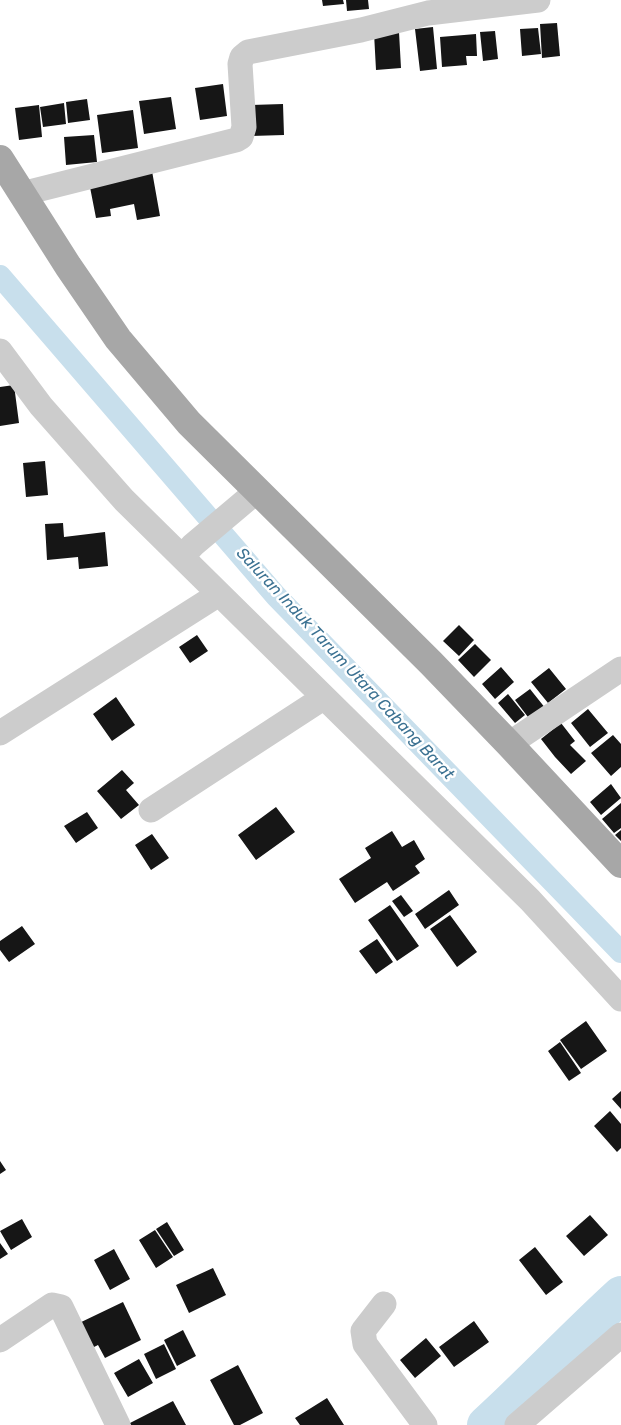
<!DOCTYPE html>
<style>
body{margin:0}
canvas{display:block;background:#fff}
</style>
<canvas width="621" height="1425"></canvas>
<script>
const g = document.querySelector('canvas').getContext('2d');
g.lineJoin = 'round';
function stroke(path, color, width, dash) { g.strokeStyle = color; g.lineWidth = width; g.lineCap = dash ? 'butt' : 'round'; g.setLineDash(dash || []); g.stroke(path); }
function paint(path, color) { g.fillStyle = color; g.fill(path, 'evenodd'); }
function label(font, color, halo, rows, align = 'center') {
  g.font = font + ' Rubik,sans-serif'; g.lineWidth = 5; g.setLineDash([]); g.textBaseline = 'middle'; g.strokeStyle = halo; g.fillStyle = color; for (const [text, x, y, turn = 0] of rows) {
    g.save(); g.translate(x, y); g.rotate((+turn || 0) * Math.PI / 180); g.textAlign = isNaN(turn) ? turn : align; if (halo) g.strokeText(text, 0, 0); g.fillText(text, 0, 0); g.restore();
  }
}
const canal = new Path2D(`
 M0 276 276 596 621 952`);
const river = new Path2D(`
 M486 1425C532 1383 575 1337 621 1295`);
const building = new Path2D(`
 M322 0H343L344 4 323 6Z
 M346 0H368L369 9 347 11Z
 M557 23 560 56 542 58 540 24Z
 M433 27 437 69 420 71 415 29Z
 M538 28 541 54 522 56 520 29Z
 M495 31 498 59 483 61 480 32Z
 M399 32 401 68 376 70 374 33Z
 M476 34 477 56H466L467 65 442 67 440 37Z
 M223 84 227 116 200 120 195 88Z
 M171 97 176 129 144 134 139 101Z
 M87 99 90 120 68 123 66 102Z
 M64 103 66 124 43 127 40 107Z
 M283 104 284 135 251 136V105Z
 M39 105 42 137 19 140 15 108Z
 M133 110 138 148 102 153 97 115Z
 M94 135 97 162 66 165 64 137Z
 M152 171 160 216 137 220 134 204 110 209 111 216 96 218 89 182Z
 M14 385 19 423 0 426V387Z
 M45 461 48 495 26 497 23 463Z
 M63 523 64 537 105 532 108 566 79 569 78 557 47 560 45 524Z
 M459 625 474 640 459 656 443 641Z
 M197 635 208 651 190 663 179 647Z
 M475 644 491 660 474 677 458 660Z
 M501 667 514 682 495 699 482 684Z
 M549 668 566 689 548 703 531 682Z
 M530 689 546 709 531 721 515 700Z
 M508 694 525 715 515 723 498 703Z
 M116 697 135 725 112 741 93 714Z
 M588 709 608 733 590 747 571 723Z
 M561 723 575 741 570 745 586 761 571 774 555 757 541 739Z
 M613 735 621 744V767L611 776 591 753Z
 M122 770 134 783 126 790 139 805 121 819 97 791Z
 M611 784 621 798 601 815 590 802Z
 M621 803V828L614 833 602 819Z
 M276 807 295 832 256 860 238 835Z
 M87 812 98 828 76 843 64 826Z
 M621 830V841L615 835Z
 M392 831 402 847 414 840 425 859 415 866 420 873 393 891 387 882 355 903 339 879 371 858 365 848Z
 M152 834 169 858 151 870 135 845Z
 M449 890 459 905 425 929 415 914Z
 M401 895 413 911 404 917 392 901Z
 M390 905 419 946 397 961 368 920Z
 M450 915 477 952 457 967 430 929Z
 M22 926 35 944 9 962 0 950V941Z
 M377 939 393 962 376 974 359 951Z
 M586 1021 607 1051 581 1069 560 1040Z
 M560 1042 581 1073 569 1081 548 1051Z
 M621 1091V1109L612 1099Z
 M610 1111 621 1124V1148L617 1152 594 1126Z
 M0 1161 6 1170 0 1174Z
 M590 1215 608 1235 584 1256 566 1236Z
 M22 1219 32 1237 11 1250 0 1231Z
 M167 1222 184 1250 174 1256 156 1229Z
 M155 1230 173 1257 156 1268 139 1240Z
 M0 1243 8 1254 0 1259Z
 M535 1247 563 1282 546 1295 519 1260Z
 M114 1249 130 1279 110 1290 94 1260Z
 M213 1268 226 1295 189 1313 176 1285Z
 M123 1302 141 1340 105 1358 98 1345 88 1350 75 1325Z
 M474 1321 489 1342 454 1367 439 1347Z
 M183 1330 196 1356 177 1366 164 1340Z
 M426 1338 441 1356 415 1378 400 1360Z
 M164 1344 176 1369 156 1379 144 1354Z
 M139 1359 153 1383 128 1397 114 1373Z
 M238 1365 263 1413 240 1425H234L210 1380Z
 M327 1398 344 1425H300L295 1418Z
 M173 1401 186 1425H131L130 1423Z`);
const street = new Path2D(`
 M21 194 236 140 241 137 244 127 240 64 242 57 248 52 361 30 428 13 538 0
 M0 351 41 406 124 500 530 900 621 999
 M182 557 193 545 257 491
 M0 733 219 594
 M509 744 621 669
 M151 810 323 698
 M384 1304 363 1331 365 1344 425 1425
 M0 1340 52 1305 61 1307 118 1425
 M517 1425 621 1335`);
const primary = new Path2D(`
 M0 159 68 266 118 339 189 423 431 663 509 744 621 864`);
const waterNames = [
 ["Saluran Induk Tarum Utara Cabang Barat",345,664,47]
];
stroke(canal, '#c8dfec', 22);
stroke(river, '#c8dfec', 38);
paint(building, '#161616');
stroke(street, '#ccc', 25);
stroke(primary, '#a7a7a7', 28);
label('italic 16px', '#3c7292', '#fff', waterNames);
</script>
